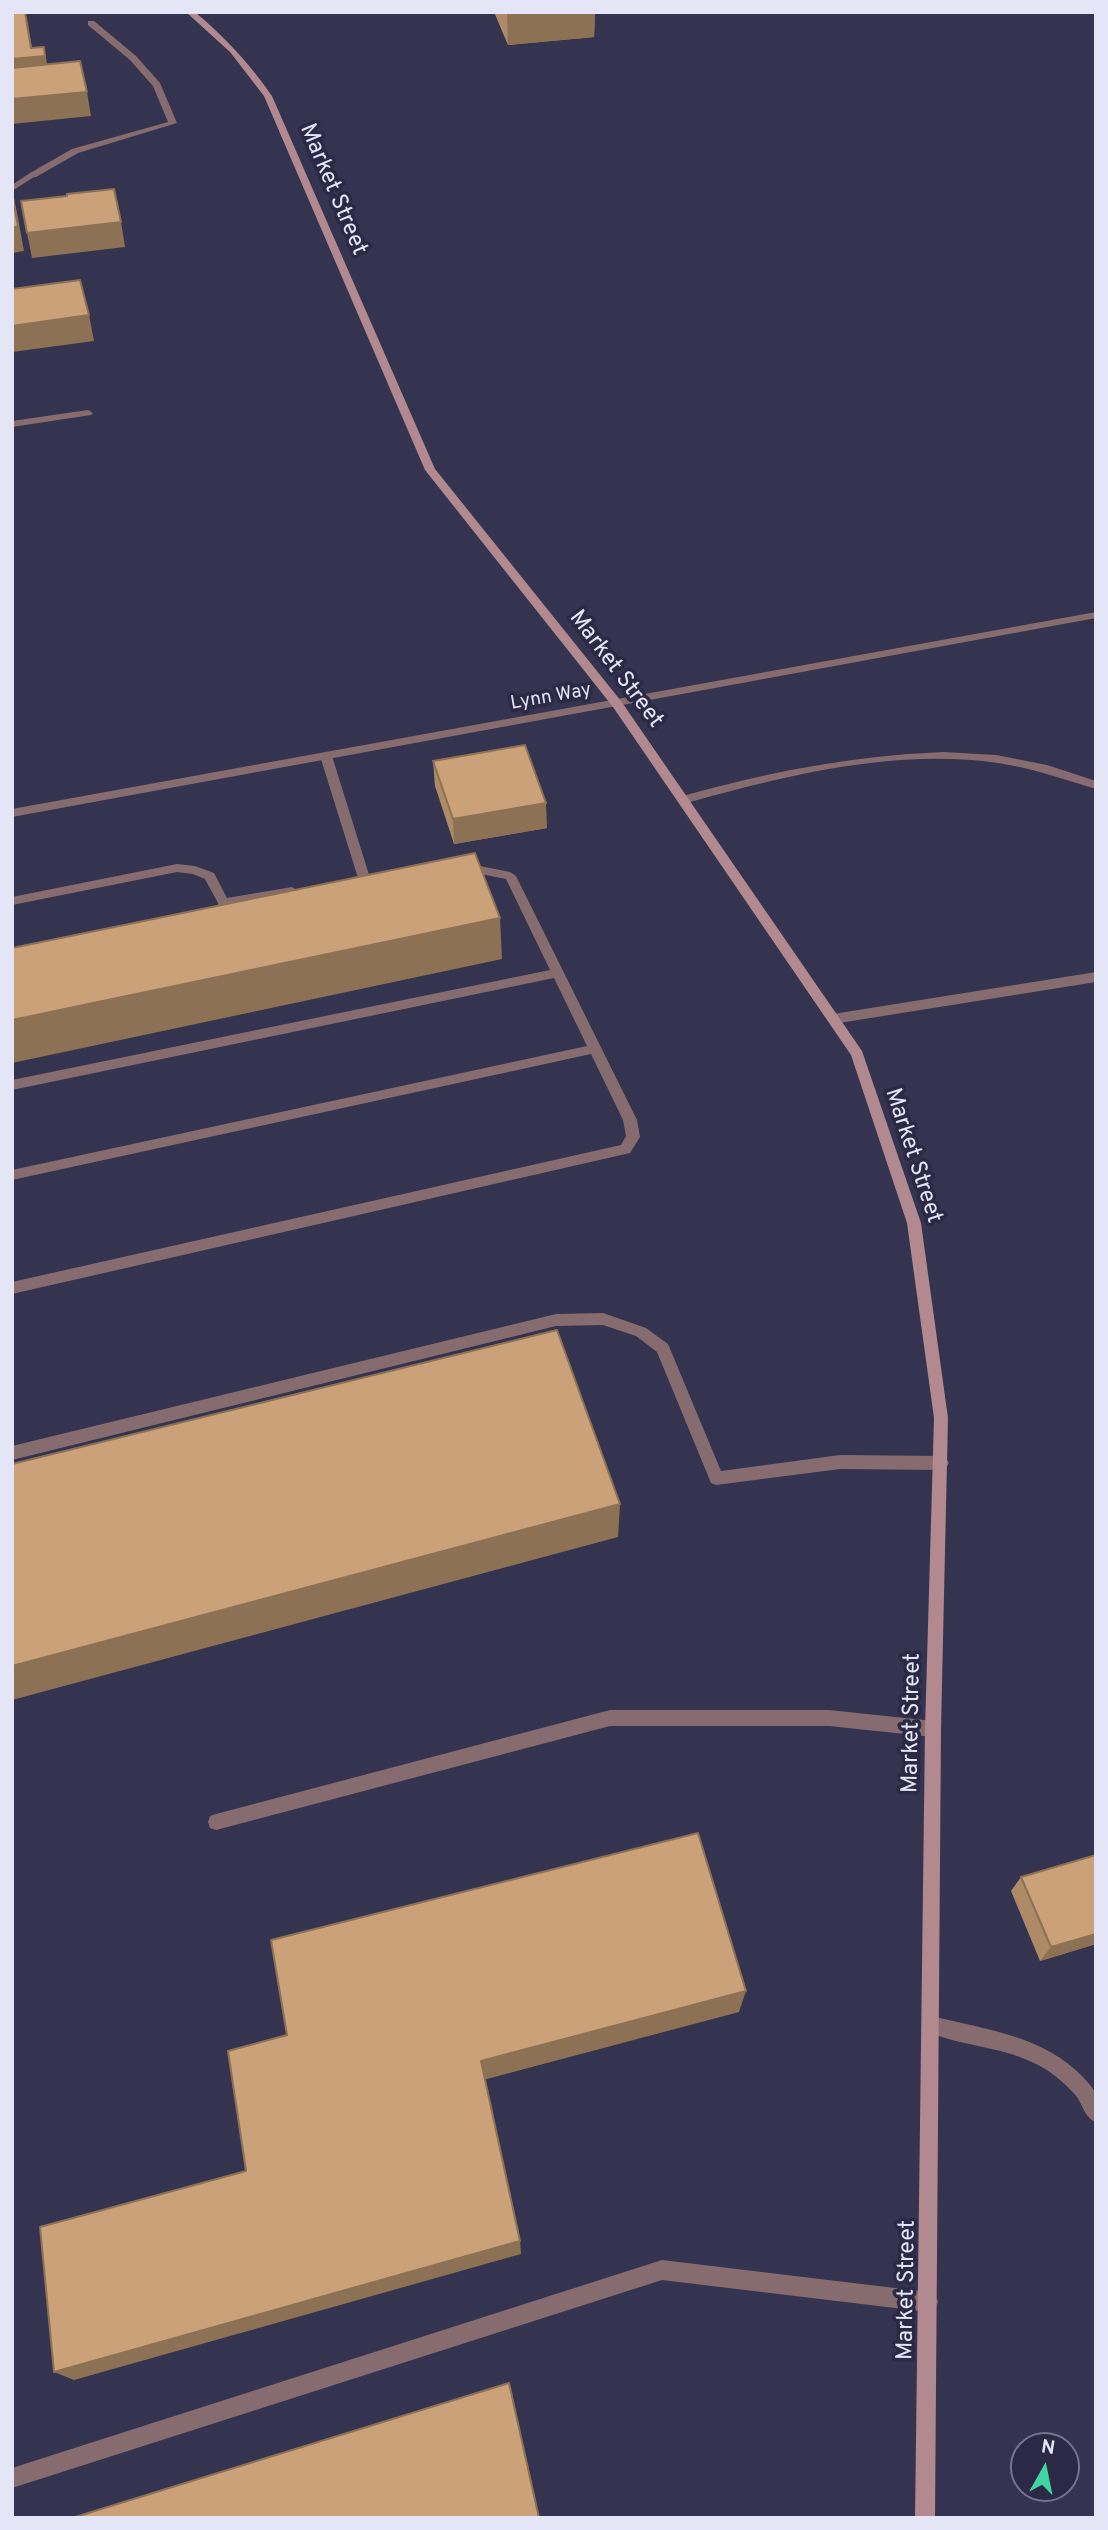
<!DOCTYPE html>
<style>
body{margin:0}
#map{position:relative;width:1108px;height:2530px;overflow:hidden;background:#343450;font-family:Overpass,sans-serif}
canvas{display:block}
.frame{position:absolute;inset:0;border:14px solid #e4e5f7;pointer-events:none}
.north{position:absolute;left:1010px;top:2432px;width:70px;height:70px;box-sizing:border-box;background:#2b2945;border:2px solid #75748c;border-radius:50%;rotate:9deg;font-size:19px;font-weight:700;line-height:28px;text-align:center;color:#e4e5f7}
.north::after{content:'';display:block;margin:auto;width:24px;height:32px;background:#40d4a2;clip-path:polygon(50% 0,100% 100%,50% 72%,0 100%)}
</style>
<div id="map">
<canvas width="1108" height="2530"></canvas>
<div class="frame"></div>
<div class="north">N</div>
</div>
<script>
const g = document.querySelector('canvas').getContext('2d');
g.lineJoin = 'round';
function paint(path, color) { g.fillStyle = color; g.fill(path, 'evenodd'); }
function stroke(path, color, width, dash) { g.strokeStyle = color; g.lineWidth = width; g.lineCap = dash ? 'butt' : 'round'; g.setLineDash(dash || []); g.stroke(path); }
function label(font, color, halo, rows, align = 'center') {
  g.font = font + ' Overpass,sans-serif'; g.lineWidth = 7; g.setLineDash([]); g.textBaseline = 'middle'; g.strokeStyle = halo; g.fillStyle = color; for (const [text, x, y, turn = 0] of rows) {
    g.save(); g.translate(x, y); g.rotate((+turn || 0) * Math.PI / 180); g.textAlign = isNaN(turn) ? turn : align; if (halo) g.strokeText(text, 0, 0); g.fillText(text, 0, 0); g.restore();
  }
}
const service = new Path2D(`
 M88 21H94L136 56 160 83 177 123 78 153 36 177H30V173L72 149 168 122 153 86 130 60 88 25Z
 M326 752 332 756 370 878 368 881H360L358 878 320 756Z
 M943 752 996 755 1047 765 1096 781V789C1063 779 1032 768 998 763 893 748 784 776 683 804L677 800 679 797C769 772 849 756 943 752Z
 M465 863 510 872 516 876 637 1120 640 1137 630 1153 12 1294V1282L621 1145 626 1136 623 1120 591 1054 12 1180V1170L587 1046 554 978 12 1090V1080L550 970 506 879 461 870V864Z
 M177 864 195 866 214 873 227 898 292 887 298 891 292 895 230 906 232 921 226 925 220 921 218 903 205 879 193 874 177 872 12 905V897Z
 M1096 972V982L833 1024 827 1019 833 1014Z
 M603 1313 646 1328 668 1344 721 1471 840 1455 941 1456 946 1458 949 1463 946 1468 941 1470 840 1469 716 1485 711 1483 657 1352 636 1336 603 1325 556 1326 12 1460V1446L556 1314Z
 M610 1710H829L933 1721 939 1723 941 1729 939 1735 933 1737 829 1726H610L216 1830 210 1828 208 1822 210 1816 216 1814Z
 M932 2016C984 2029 1044 2036 1083 2077 1087 2082 1094 2088 1096 2095 1098 2102 1096 2114 1096 2122 1085 2118 1083 2106 1077 2097 1067 2085 1053 2073 1040 2066 1004 2046 962 2047 926 2031L923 2025 926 2019Z
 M662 2260 928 2292 935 2295 938 2302 935 2309 928 2312 662 2280 12 2488V2468Z`);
const minor = new Path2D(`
 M30 173 37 175 12 191V185Z
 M88 410 93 413 91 415 12 427V421Z
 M1096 612V618L12 817V809Z`);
const secondary = new Path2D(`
 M186 12H195C225 37 250 64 272 96L435 469 621 701 862 1051 921 1223 948 1418 941 1729 935 2518H915L925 1729 934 1418 907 1223 851 1055 613 707 425 470 264 96 230 52Z`);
const wall = new Path2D(`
 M494 12H595L594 37 508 45Z
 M433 761 547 828 454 844 435 786Z
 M1021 1877 1096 1944 1040 1961 1011 1891Z`);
const shadedWall = new Path2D(`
 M25 12 34 57 44 47 50 80 12 84V59Z
 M507 12H595L594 37 508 45Z
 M87 92 91 116 12 124V99Z
 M13 193 18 218 24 251 12 253Z
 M121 222 125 247 32 258 27 233Z
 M89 315 94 341 12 352V326Z
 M546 803 547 828 454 844 453 819Z
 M500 918 502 959 12 1063V1020Z
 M620 1504 618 1537 12 1700V1666Z
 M1096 1934V1944L1040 1961 1051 1947Z
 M746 1991 739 2012 483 2080 481 2061Z
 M520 2241 521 2254 74 2380 54 2372Z`);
const building = new Path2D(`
 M25 12 31 48 44 47 45 56 12 59V13Z
 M80 61 87 92 12 99V68Z
 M114 189 121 222 27 233 21 201 67 196V194Z
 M12 193 18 227H12Z
 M80 280 89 315 12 326V289Z
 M525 745 546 803 453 819 433 761Z
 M475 853 500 918 12 1020V948Z
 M557 1330 620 1504 12 1666V1464Z
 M698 1833 746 1991 481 2061 520 2241 54 2372 40 2227 246 2171 228 2051 287 2035 271 1940Z
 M1096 1855V1934L1051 1947 1021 1877Z
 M509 2383 539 2518H72Z`);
const farStreetnames = [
 ["Lynn Way",551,698,-10]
];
const streetNames = [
 ["Market Street",332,190,67],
 ["Market Street",615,670,53],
 ["Market Street",912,1156,72],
 ["Market Street",913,1723,-89],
 ["Market Street",908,2290,-89]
];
paint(service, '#866c6f');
paint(minor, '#866c6f');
paint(secondary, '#b1898e');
paint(wall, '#ae8a67');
paint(shadedWall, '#8d7154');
paint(building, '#caa178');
stroke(building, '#8d7154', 2);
label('19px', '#e4e5f7', '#2b2945', farStreetnames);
label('23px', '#e4e5f7', '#2b2945', streetNames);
</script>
